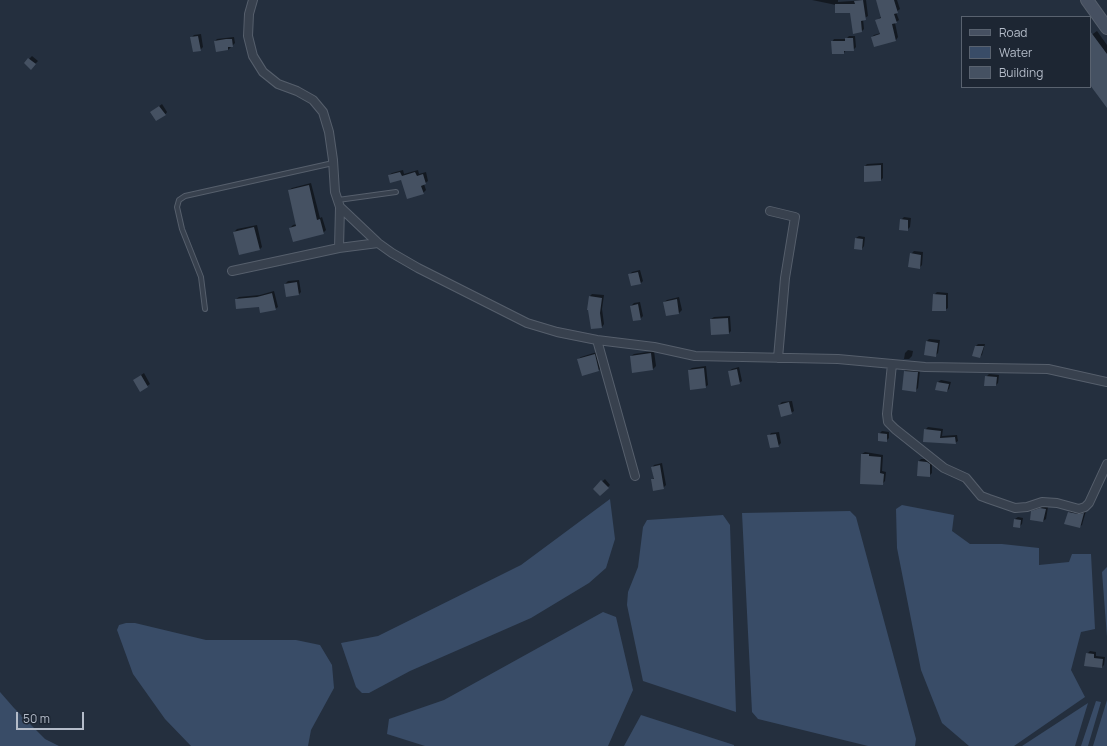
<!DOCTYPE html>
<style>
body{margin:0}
#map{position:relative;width:1107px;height:746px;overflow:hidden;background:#242f3e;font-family:Manrope,sans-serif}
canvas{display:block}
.legend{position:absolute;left:961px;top:16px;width:130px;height:72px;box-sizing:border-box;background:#1d2633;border:1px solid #59626f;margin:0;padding:5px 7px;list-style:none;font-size:12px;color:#b4bcc9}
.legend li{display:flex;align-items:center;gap:8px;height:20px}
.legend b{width:20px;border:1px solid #59626f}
.scale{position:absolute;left:16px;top:712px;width:68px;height:18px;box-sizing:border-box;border:2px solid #b4bcc9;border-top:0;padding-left:5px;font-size:12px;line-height:14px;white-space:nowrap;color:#b4bcc9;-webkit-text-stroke:3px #1d2633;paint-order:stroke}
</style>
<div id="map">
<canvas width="1107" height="746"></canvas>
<ul class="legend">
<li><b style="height:5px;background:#465061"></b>Road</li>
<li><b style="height:11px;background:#394c67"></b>Water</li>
<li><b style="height:11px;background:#455162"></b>Building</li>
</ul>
<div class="scale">50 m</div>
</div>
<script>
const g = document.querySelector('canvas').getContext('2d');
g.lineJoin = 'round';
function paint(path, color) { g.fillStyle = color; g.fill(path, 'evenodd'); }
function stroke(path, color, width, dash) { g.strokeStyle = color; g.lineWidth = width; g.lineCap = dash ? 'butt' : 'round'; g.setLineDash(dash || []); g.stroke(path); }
const water = new Path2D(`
 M610 499 615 539 606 568 589 583 531 618 410 671 369 693H362L356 687 341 643 378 636 521 565Z
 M902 505 954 515 952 531 970 544H1002L1039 548V565L1069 562 1072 554H1091L1095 629 1081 632 1071 670 1085 697 1014 746H969L942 723 921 670 897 548 896 509Z
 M850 511 856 517 916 739 915 746H868L758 719 752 712 742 513Z
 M723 515 730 525 736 712 643 681 627 605 628 592 638 567 643 527 647 520Z
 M1107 567V637L1102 572Z
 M603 612 616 617 633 690 608 746H425L387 734 389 719 444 700Z
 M126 623H135L206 640H296L320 645 332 665 334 688 311 730 308 746H191L165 719 133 674 117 630 119 625Z
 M0 692 14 708 45 739 59 746H0Z
 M1107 700V746H1093Z
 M1096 701 1101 702 1088 746H1081Z
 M1088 703 1075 746H1022Z
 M641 715 734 745V746H624Z`);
const shadow = new Path2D(`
 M812 0H838V2L866 0 868 16 863 19 864 29 862 31 851 12 836 5Z
 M877 0H897L900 9 896 12 899 20 895 23 898 37 896 40 874 46 872 37 874 35 881 33 877 20 882 16Z
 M1097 31 1107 45V99L1090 84V36Z
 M201 34 203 47 200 50 191 38 194 35Z
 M849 36H855L856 47 853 50H846L844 53 832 42 834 39H846Z
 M234 37 235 43 228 50 215 41 217 39Z
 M32 56 38 61 31 68 25 63Z
 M162 104 167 112 165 115 154 110Z
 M883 163V178L881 180 865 166 867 164Z
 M403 170 404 174 418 170 419 174 426 172 428 181 424 184 426 190 423 193 402 179 389 175 392 173Z
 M311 183 320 218 322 217 326 230 323 233 290 228 293 225 297 224 289 190 292 188Z
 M904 217 911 218 910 227 907 230 901 220Z
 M257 225 262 247 259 250 234 232 237 229Z
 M859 236 865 237 864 246 862 249 856 238Z
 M914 251 923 252 922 265 919 268 911 254Z
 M640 270 643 281 640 284 630 274 632 272Z
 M299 280 301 292 298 295 285 284 288 281Z
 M274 291 278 307 275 309 236 299 239 297 260 295Z
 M937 292 948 293V308L945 310 934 295Z
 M592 294 604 295 602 309 604 324 602 327 592 328 590 296Z
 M679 297 682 310 679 313 667 315 664 302 667 300Z
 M640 302 643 316 640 319 631 306 634 303Z
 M730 316 731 331 728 334 711 319 714 317Z
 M929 339 940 340 938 353 936 355 927 341Z
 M978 344H985L982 355 979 357 976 346Z
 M908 350 913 351 912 356 909 359H904L905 353Z
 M654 351 656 366 653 369 633 372 631 356 634 354Z
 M597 352 601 368 599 370 582 375 578 359 581 357Z
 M706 366 708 385 705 387 689 370 692 368Z
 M739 367 742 381 739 383 729 371 732 369Z
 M907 368 920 370 918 388 915 391 903 389 905 371Z
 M144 373 150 384 147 386 134 380Z
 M989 374 999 375 998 383 996 385 986 377Z
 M941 380 951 382 949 389 947 391 938 382Z
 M792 401 794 411 791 413 779 405 782 402Z
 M928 427 943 429 942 436 957 435 958 441 955 443 924 441 925 430Z
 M882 431 889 432V438L886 441 879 434Z
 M779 432 781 443 778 446 769 436 771 433Z
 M865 452 883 455 882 471 886 472 885 481 882 484 862 454Z
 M921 459H930L932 461V473L929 476 918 462Z
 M662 463 666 485 663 488 652 480 654 478 652 468 654 465Z
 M605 479 610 485 600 495 594 489Z
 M1043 506 1048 507 1046 519 1043 521 1032 512 1035 509Z
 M1071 510 1081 512 1086 511 1082 525 1079 527 1069 512Z
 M1018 517 1023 518 1022 524 1019 527 1015 519Z
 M1090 651 1096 652V656L1105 657 1104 665 1102 667 1087 654Z`);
const building = new Path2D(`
 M863 0 866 20 861 21 862 32 853 34 850 13H835V4H855L854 1Z
 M876 0H894L898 13 894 14 897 23 892 24 896 41 874 47 871 37 880 34 875 20 881 18Z
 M1090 31 1107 54V108L1090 85Z
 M198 36 201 51 193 52 190 37Z
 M845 38H853L854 51H844V54H832L831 41H845Z
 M226 39H232L233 47H228V50L216 52 214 41Z
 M28 58 36 64 31 70 24 63Z
 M159 106 166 115 156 121 150 112Z
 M881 165V181L864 182V166Z
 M400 172 402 176 415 172 417 176 423 174 426 184 421 186 424 194 407 199 401 180 390 183 388 175Z
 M309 185 317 220 320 219 324 234 293 242 289 228 296 226 288 190Z
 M900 219 908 220V231L899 230Z
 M254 227 260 250 239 255 233 232Z
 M855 238 863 239 862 250 854 249Z
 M910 253 921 255 920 269 908 267Z
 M638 272 641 284 631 286 628 274Z
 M297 282 299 295 286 297 284 284Z
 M272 293 276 310 260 313 259 307 236 309 235 299 257 297Z
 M933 294 946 295V311H932Z
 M589 296 602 298 600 313 602 328 591 329 588 310H587Z
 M677 299 679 314 666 316 663 302Z
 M638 304 641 320 633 321 630 306Z
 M728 318 729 334 711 335 710 319Z
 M926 341 938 343 936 357 924 355Z
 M975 346H984L980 358 972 356Z
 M651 353 653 370 632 373 630 356Z
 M595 354 599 371 582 376 577 359Z
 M704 368 706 388 690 390 688 370Z
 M737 369 740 384 731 386 728 371Z
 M904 371 918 372 916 392 902 390Z
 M141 375 148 387 140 392 133 380Z
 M985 376 997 377 996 386H984Z
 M937 382 949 384 947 392 935 390Z
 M789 402 792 414 781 417 778 405Z
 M924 429 941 431 940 438 955 437 956 444 923 442Z
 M878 433 887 434V442L878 441Z
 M776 434 779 447 770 448 767 435Z
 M861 454H869V456L881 457 880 473 884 474 883 485 860 484Z
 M918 461 927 462 930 464V477L917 476Z
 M660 465 664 489 653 491 651 479H654L651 467Z
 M601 480 609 488 600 496 593 489Z
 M1040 508 1046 509 1043 522 1030 520 1031 511Z
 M1068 512 1078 514 1084 513 1080 528 1064 524Z
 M1014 519 1021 520 1020 528 1013 527Z
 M1086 653 1094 654V658L1103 659 1102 668 1084 666Z`);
const service = new Path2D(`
 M338 200 396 192
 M205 309 201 277 182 229 177 207 179 200 185 196 333 163`);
const minor = new Path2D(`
 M253 0 249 14 248 36 253 56 263 72 278 84 297 91 313 100 323 112 329 132 333 160 335 192 340 207 378 243 392 253 418 268 527 323 557 332 597 340 654 347 695 356 838 359 925 367 1048 369 1107 382
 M770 211 795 217 785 278 778 358
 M339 248 340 207
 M232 271 339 248 378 243
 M597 340 635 476
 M892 364 887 414 888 422 895 429 944 468 966 478 981 496 989 499 1015 508 1027 507 1042 502 1057 503 1079 509 1085 507 1089 503 1107 464`);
const secondary = new Path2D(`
 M1087 0 1107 28`);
paint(water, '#394c67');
paint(shadow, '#0007');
paint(building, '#455162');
stroke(service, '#565f6c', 6);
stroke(minor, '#565f6c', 10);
stroke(secondary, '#565f6c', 14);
stroke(service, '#38414e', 4);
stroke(minor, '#38414e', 8);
stroke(secondary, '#465061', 12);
</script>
